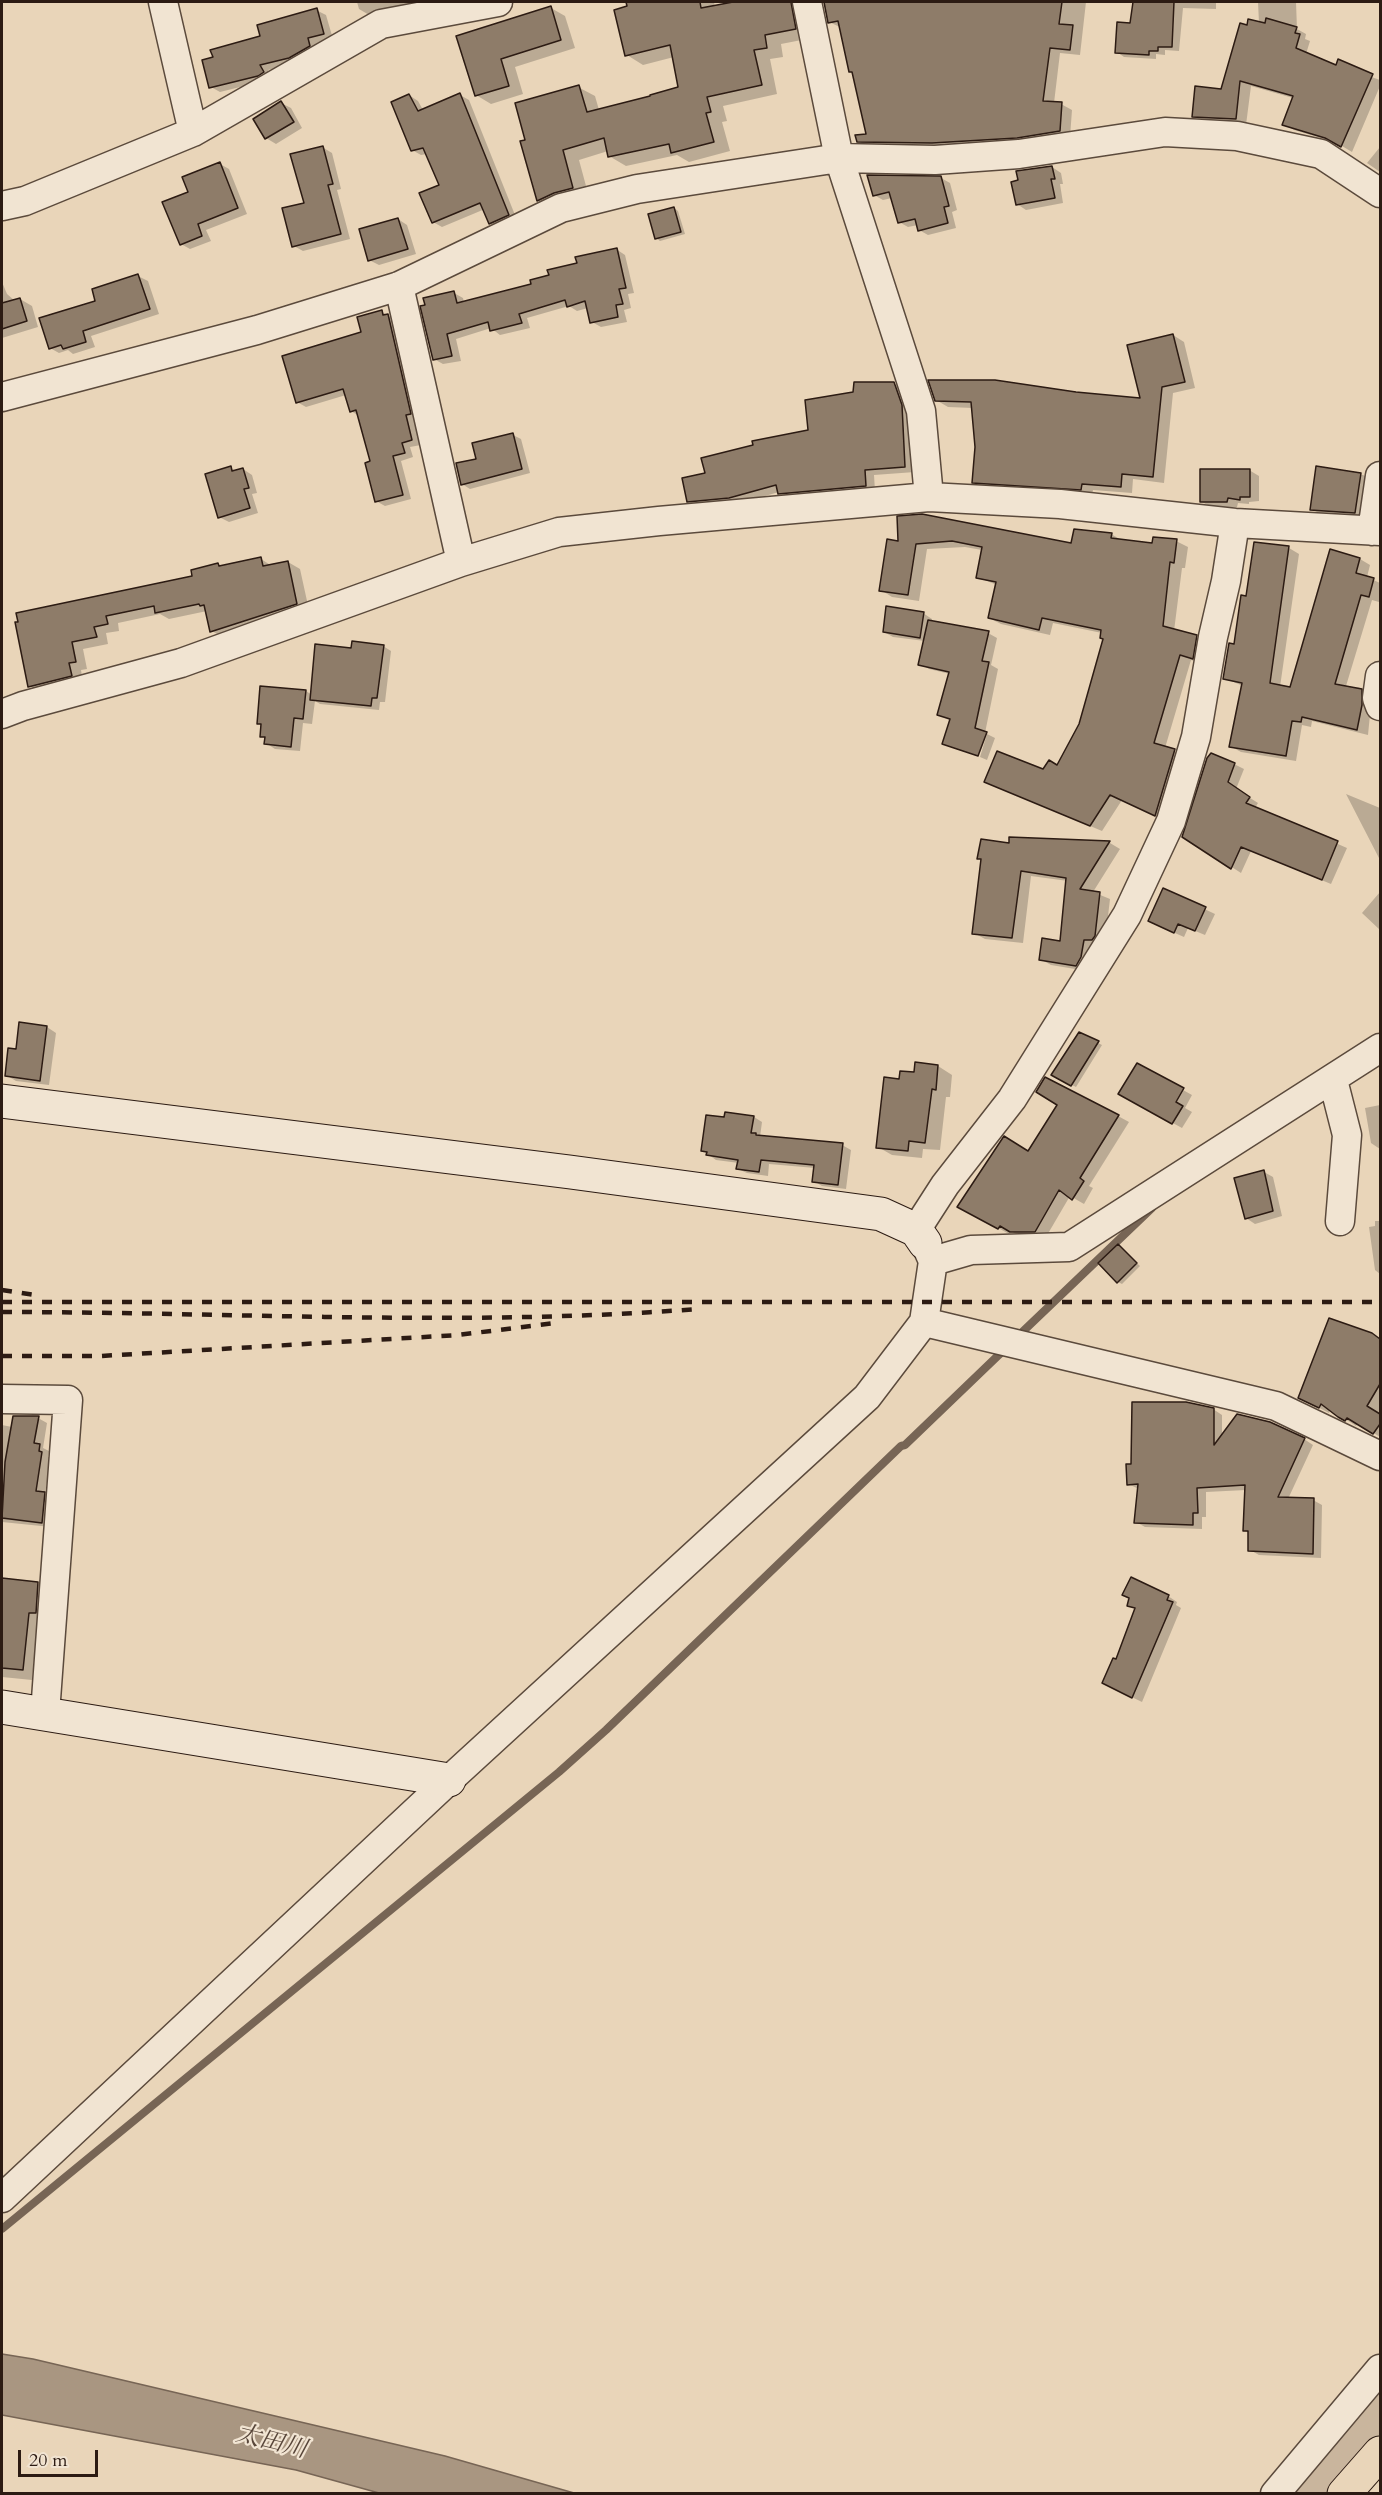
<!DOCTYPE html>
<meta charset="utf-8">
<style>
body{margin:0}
#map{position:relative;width:1382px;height:2495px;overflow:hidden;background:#e9d5b9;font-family:Cardo,serif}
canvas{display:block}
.frame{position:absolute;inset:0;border:3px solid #2c1b13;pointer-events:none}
.scale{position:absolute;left:18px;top:2450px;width:80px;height:27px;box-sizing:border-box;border:3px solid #2c1b13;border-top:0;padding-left:8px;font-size:18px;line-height:21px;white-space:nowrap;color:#2c1b13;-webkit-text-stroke:4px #f1e4d2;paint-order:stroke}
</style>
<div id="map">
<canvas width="1382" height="2495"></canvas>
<div class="frame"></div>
<div class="scale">20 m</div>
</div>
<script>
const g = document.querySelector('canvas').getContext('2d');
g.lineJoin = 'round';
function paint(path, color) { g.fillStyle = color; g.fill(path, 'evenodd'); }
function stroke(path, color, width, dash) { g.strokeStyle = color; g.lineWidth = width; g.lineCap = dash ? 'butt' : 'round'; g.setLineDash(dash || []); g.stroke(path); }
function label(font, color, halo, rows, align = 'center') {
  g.font = font + ' Cardo,"Noto Serif JP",serif'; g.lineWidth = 4.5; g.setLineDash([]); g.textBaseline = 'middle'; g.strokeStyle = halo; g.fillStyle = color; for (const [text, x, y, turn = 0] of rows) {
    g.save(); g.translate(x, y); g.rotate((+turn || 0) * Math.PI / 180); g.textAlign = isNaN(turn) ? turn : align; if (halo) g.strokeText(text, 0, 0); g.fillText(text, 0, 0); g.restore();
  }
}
const green = new Path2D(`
 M1380 2386V2434L1328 2493 1286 2494Z`);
const water = new Path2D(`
 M2 2354 33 2359 445 2456 574 2493H379L296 2470 2 2415Z`);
const shadow = new Path2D(`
 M357 2H468L376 19 359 9Z
 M636 2H714L715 7 741 2H811L812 38 781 44 783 57 770 59 777 94 723 106 727 121 722 122 730 151 689 162 677 155 626 166 609 156 608 151 579 160 589 197 555 210 538 200 527 141 578 87 595 96 599 110 680 88 674 57 643 65 627 55 628 4Z
 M824 2H1086L1080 55 1060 53 1054 103 1061 104 1072 110 1070 137 944 149 869 147 858 141 868 135 842 28 829 22Z
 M1135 2H1216V9L1183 8 1179 51 1165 50V55L1156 54V59L1124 57 1117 52 1132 25Z
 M1258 2H1296L1297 29 1306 34 1305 39 1310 41 1306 54 1380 80V86L1352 152 1337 143 1294 130 1284 124 1293 98 1251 86 1246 125 1204 122 1193 116 1222 90 1248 27 1259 23Z
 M551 8 565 16 575 48 515 67 523 94 491 104 476 95 458 37Z
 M316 10 326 15 333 39 317 43 319 51 299 62 268 70 272 78 268 80 220 92 211 87 262 37Z
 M409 95 418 101 423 110 460 95 469 100 517 220 499 229 490 223 485 209 442 227 433 222 441 186 427 154 421 155 412 150Z
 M281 103 291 108 302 128 276 144 266 138 255 119Z
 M322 147 332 153 341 189 337 190 350 239 303 251 294 246Z
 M1380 147V172L1367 163Z
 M220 164 229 169 247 214 206 230 211 241 190 249 181 244 190 192Z
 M1052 167 1061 173 1063 184H1060L1063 203 1026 210 1017 204 1020 182Z
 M941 178 950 183 957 210 952 212 956 228 928 235 919 230 918 225 908 227 899 222 892 198 883 200 874 195Z
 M674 208 678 211 685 234 660 241 656 238Z
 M398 219 407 225 416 254 379 265 369 260Z
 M616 249 625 255 634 293 628 294 631 308 624 310 627 322 601 327 592 322 588 308 577 311 569 306 527 318 530 328 500 335 491 328 456 339 461 361 443 364 434 359 454 293 463 298 464 303 533 285Z
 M138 276 148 281 159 314 91 336 95 347 73 354 68 350 59 353 50 348 97 302Z
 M2 282 7 294 15 301 20 299 32 306 38 327 2 338Z
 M382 312 397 321 419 418 414 419 421 445 410 447 413 457 401 461 411 499 385 506 376 501 372 462 359 416 351 411 346 395 306 407 297 402Z
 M1173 335 1184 342 1195 388 1173 393 1164 483 1133 479 1132 493 1093 490 1092 495 985 488 974 482 977 447 973 408 948 407 936 400 1076 394 1142 400Z
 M894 384 904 389 915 472 874 475 875 491 789 499 779 492 740 503 698 507 688 501 707 474 809 431Z
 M513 435 521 439 530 473 470 489 462 484 478 460Z
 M231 468 236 471 243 469 252 475 257 493 252 494 258 513 229 522 219 517Z
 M1317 468 1363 475 1373 480 1367 518 1321 514 1311 509Z
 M1249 470 1259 476V501L1249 502V504L1238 503 1237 507H1211L1202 502Z
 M898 518 1072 544 1111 534 1123 541 1153 544 1176 541 1188 547 1185 568H1182L1174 631 1196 637 1207 643 1204 664 1191 660 1165 748 1186 757 1167 821 1122 800 1102 831 986 782 1058 767 1080 724 1105 639 1102 633 1053 623 1050 635 1001 624 989 618 997 585 977 577 982 550 965 547 927 549 919 601 892 597 881 590 900 542Z
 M1289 548 1299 554 1280 687 1291 689 1360 559 1370 565 1367 577 1380 583 1379 602 1372 600 1346 686 1361 688 1372 694 1368 735 1312 721 1311 727 1302 725 1296 761 1241 752 1230 746 1243 686 1224 678 1235 646 1247 598Z
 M261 559 272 566 288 562 300 569 309 610 224 638 212 631 207 611 169 619 160 614 118 623 119 631 106 633 108 644 83 649 87 669 81 670 83 682 42 694 30 686 17 623 194 577 218 565 222 567Z
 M923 613 932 619V622L988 633 997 638 991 665 998 669 985 733 977 756 944 744 951 721 939 715 950 674 929 669 920 664 925 641 893 637 884 632Z
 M383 646 391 651 385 702H380L379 710 320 704 315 701 312 724 303 723 300 751 275 749 266 743V739L262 736 263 726 258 723 306 691 312 695 353 650Z
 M987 734 995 738 987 760 980 757Z
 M1234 764 1244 769 1236 789 1258 803 1255 808 1347 848 1331 884 1251 851 1241 873 1184 836Z
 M1346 794 1380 808V860Z
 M1011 839 1110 843 1120 849 1093 892 1110 899 1105 942 1087 971 1051 965 1040 959 1061 943 1068 881 1031 876 1023 943 985 939 974 933 983 860 978 858 1011 845Z
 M1164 890 1215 914 1205 935 1188 928 1184 937 1159 926Z
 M1380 892V930L1362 913Z
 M47 1027 56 1033 49 1085 16 1081 6 1075 17 1050Z
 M1080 1034 1102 1045 1076 1087 1053 1075Z
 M1138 1065 1192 1095 1185 1108 1192 1112 1182 1128 1120 1094Z
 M938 1066 952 1075 950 1097H946L940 1150 923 1149 922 1158 892 1155 878 1147 900 1080Z
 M1380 1105V1149L1371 1143 1365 1108Z
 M1118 1116 1129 1122 1089 1186 1093 1188 1084 1204 1070 1196 1046 1237 1023 1238 1011 1231 1009 1234 959 1206 1029 1152Z
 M754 1117 762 1122 760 1137 842 1145 851 1150 846 1189 822 1186 814 1181 815 1168 769 1164 768 1176 747 1173 738 1169 739 1163 716 1160 702 1150Z
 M1264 1172 1273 1177 1282 1216 1255 1224 1246 1218Z
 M1375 1221H1380V1274L1375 1270 1369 1227 1375 1226Z
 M1118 1246 1140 1266 1122 1284 1118 1282Z
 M1371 1335 1380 1340V1437L1358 1423 1356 1426 1350 1422 1330 1410 1329 1413 1310 1403Z
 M1213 1409 1222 1415V1436L1304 1439 1313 1445 1288 1499 1313 1500 1322 1505 1321 1558 1259 1555 1250 1550V1533L1245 1531 1246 1490 1206 1492V1517H1202V1529L1145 1527 1136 1522 1139 1489 1128 1484 1132 1465Z
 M38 1418 47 1423 43 1448 49 1451 48 1457 51 1458 45 1494 54 1499 51 1527 2 1522V1425L12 1427Z
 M2 1580 38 1584 47 1589 38 1617 32 1680 2 1677Z
 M1168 1596 1177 1602 1176 1605 1181 1608 1142 1702 1113 1688 1117 1661 1137 1609 1129 1605Z`);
const stream = new Path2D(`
 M1016 1338 1152 1208
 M2 2229 559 1772 606 1730 901 1446 905 1445 1007 1347`);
const building = new Path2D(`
 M626 2H700L701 8 733 2H791L796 29 765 35 767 48 754 50 762 85 707 97 711 112 706 113 714 142 671 153 669 144 608 157 604 138 563 150 573 188 554 193 537 201 520 141 525 140 515 103 579 85 587 112 650 96V95L678 87 670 45 625 56 614 10 627 6Z
 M824 2H1062L1059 24 1073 25 1070 50 1050 48 1043 101 1062 102 1060 131 1017 138 932 143 857 142 855 135 866 134 852 72H849L838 21 828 23Z
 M1133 2H1174L1172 47H1158V51H1149V55L1115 53 1117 22 1130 23Z
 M551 6 561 40 501 59 509 86 475 96 456 36Z
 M317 8 324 34 308 38 310 46 289 58 260 65 264 72 258 76 209 88 202 60 213 57 210 50 260 36 257 25Z
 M1266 18 1297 27 1295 33 1300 34 1296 48 1336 65 1338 59 1373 74 1341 147 1325 138 1282 125 1293 96 1240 81 1236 119 1192 117 1195 86 1221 89 1240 23 1247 25 1248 19 1265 23Z
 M460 93 509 215 489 224 480 203 432 223 419 193 439 185 423 148 411 151 391 102 409 94 418 111Z
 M281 101 294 122 265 139 253 119Z
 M323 146 333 184 328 185 341 234 292 247 282 208 304 203 290 154Z
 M220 162 238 208 198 224 202 236 180 245 162 202 188 192 182 177Z
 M1052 166 1055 179H1051L1055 198 1016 205 1011 182 1018 180 1016 171Z
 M867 175 941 176 949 206 944 207 948 223 918 231 915 219 898 223 889 192 873 196Z
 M674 207 681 232 655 239 648 214Z
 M398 218 408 249 368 261 359 229Z
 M617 248 626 288 619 289 623 304 616 305 618 317 590 323 585 301 567 307 565 300 519 314 522 323 490 331 488 322 447 334 452 356 433 360 420 306 425 305 423 298 454 291 457 303 531 284 530 280 549 275 547 270 577 263 575 257Z
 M138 274 150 309 83 331 86 342 63 349 61 345 49 349 39 318 95 301 92 289Z
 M20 298 27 321 2 329V303Z
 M382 310 383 315 388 314 411 414 406 415 412 440 402 443 405 453 393 456 403 495 375 502 365 463 370 461 356 410 350 412 343 389 296 403 282 356 361 332 357 317Z
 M1173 334 1185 382 1162 387 1153 477 1122 474 1121 487 1082 484 1081 490 972 483 975 447 971 402 935 401 928 380H995L1076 392 1140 398 1127 345Z
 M854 382H894L902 405 905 467 865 470 866 486 778 494 776 485 729 498 687 502 682 478 705 473 701 458 753 445 752 441 808 430 805 400 853 392Z
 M513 433 522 469 461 485 456 463 476 459 472 443Z
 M231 466 232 471 243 468 249 488 244 489 250 508 218 518 205 474Z
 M1316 466 1361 473 1355 513 1310 510Z
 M1200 469H1250V497H1240V500L1228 498 1227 502H1200Z
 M922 514 1071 543 1074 529 1112 533 1111 538 1152 543 1153 537 1177 539 1174 563 1170 562 1163 626 1197 635 1193 659 1180 655 1154 743 1175 749 1155 816 1110 795 1090 826 984 782 997 751 1043 769 1049 760 1057 765 1079 724 1103 639 1100 638 1101 630 1042 618 1039 630 988 618 996 582 976 578 982 547 952 541 916 544 908 595 879 591 887 539 898 541 897 516Z
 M1254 542 1289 546 1270 683 1290 687 1330 549 1360 558 1356 573 1374 578 1369 597 1361 595 1335 684 1362 689V705L1357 730 1302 717 1301 722 1292 721 1286 756 1229 747 1242 683 1223 679 1229 643 1234 644 1241 595 1246 596Z
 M261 557 263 566 288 561 297 604 210 632 204 605 200 606 199 604 155 613 154 606 106 616 108 624 94 627 97 637 72 642 76 662 69 663 72 676 28 687 15 622H18L16 613 192 576 191 570 218 563 219 566Z
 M886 606 924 612 920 638 883 632Z
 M928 620 989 631 982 661 989 662 975 728 987 732 978 756 942 744 950 719 937 715 949 672 918 665Z
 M352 641 384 645 377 698H372L371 706 310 700 315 644 351 648Z
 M260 686 306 690 303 719 294 718 291 747 264 744 265 737H260L261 724H257Z
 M1211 753 1235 763 1228 782 1250 797 1246 803 1338 841 1322 880 1241 847 1231 869 1182 837 1207 758Z
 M1009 837 1110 841 1080 889 1100 892 1095 936 1092 940H1084L1081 957 1076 966 1039 960 1042 938 1060 941 1066 878 1021 871 1012 938 972 934 981 859H977L981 839 1009 843Z
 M1163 888 1206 907 1195 931 1178 924 1174 933 1148 921Z
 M19 1022 47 1026 40 1081 5 1076 8 1048 16 1049Z
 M1079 1032 1099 1041 1071 1086 1051 1075Z
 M915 1062 938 1065 936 1090 932 1089 925 1143 909 1141 908 1151 876 1148 884 1077 899 1079 900 1071 914 1072Z
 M1137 1063 1184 1088 1176 1102 1183 1106 1172 1124 1118 1094Z
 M1045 1077 1119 1115 1080 1178 1084 1181 1072 1200 1059 1190 1035 1232H1010L1000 1226 998 1229 957 1207 1004 1136 1028 1151 1057 1105 1036 1092Z
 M725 1112 754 1116 751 1133H756V1135L843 1143 838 1185 812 1182 814 1165 761 1160 759 1172 736 1169 738 1160 706 1155 707 1152 701 1151 706 1115 724 1117Z
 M1264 1170 1273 1211 1245 1219 1234 1178Z
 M1118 1244 1137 1263 1117 1283 1098 1263Z
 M1329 1318 1372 1333 1380 1339V1384L1367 1406 1380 1414V1424L1373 1434 1347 1418 1345 1421 1338 1417 1321 1404 1319 1408 1298 1398Z
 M1132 1402H1186L1214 1408V1445L1237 1414 1270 1422 1305 1438 1278 1497 1314 1498 1313 1554 1248 1551V1531H1243L1245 1485 1197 1488 1198 1513H1193V1525L1134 1523 1138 1484 1127 1485 1126 1464H1131Z
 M13 1416H39L34 1443 40 1444 39 1451 42 1452 36 1491 45 1492 42 1523 2 1518 5 1462Z
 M1131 1577 1169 1595 1167 1600 1173 1602 1132 1698 1102 1683 1113 1658 1116 1659 1135 1608 1127 1606 1129 1598 1122 1595Z
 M2 1578 38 1582 36 1613H29L23 1670 2 1668Z`);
const street = new Path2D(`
 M163 2 193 132
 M807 2 839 158 921 411 929 497
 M2 206 25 201 193 132 381 24 498 2
 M399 286 461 562
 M2 397 257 330 399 286 561 208 637 189 839 158 935 160 1019 154 1165 132 1237 136 1321 154 1380 193
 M1372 531 1380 476
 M1380 676 1377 698 1380 706
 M2 714 23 706 181 663 461 562 559 532 659 521 929 497 1060 504 1235 523 1380 531
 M1333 1080 1347 1135 1340 1221
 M916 1230 945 1185 1012 1099 1127 915 1171 821 1196 737 1213 637 1226 581 1235 523
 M933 1261 971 1250 1069 1247 1380 1048
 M924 1322 1276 1406 1380 1456
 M2 1399 68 1400 45 1713
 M2 2198 449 1780 867 1397 924 1322 933 1261 925 1243
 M1275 2494 1380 2369`);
const secondary = new Path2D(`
 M2 1101 570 1172 881 1214 916 1230 925 1243
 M2 1707 449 1780`);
const highway = new Path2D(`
 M1344 2494 1380 2453`);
const rail = new Path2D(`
 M2 1290 41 1296
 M2 1302H1380
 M2 1312C233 1312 466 1327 697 1309
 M2 1356H101L458 1335 555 1323`);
const waterNames = [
 ["太田川",271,2443,14]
];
paint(green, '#c9b59d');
paint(water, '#a99681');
stroke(water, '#776555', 1.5);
paint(shadow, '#0003');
stroke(stream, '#776555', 8);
paint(building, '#8e7c69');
stroke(building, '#2c1b13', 1.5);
stroke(street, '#5b4a3c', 31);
stroke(secondary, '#2c1b13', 35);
stroke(highway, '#2c1b13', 35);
stroke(street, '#f1e4d2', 28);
stroke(secondary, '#f1e4d2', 33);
stroke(highway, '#e9d5b9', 33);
stroke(rail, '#2c1b13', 4.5, [10, 10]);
label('italic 24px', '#58463a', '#f1e4d2', waterNames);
</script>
